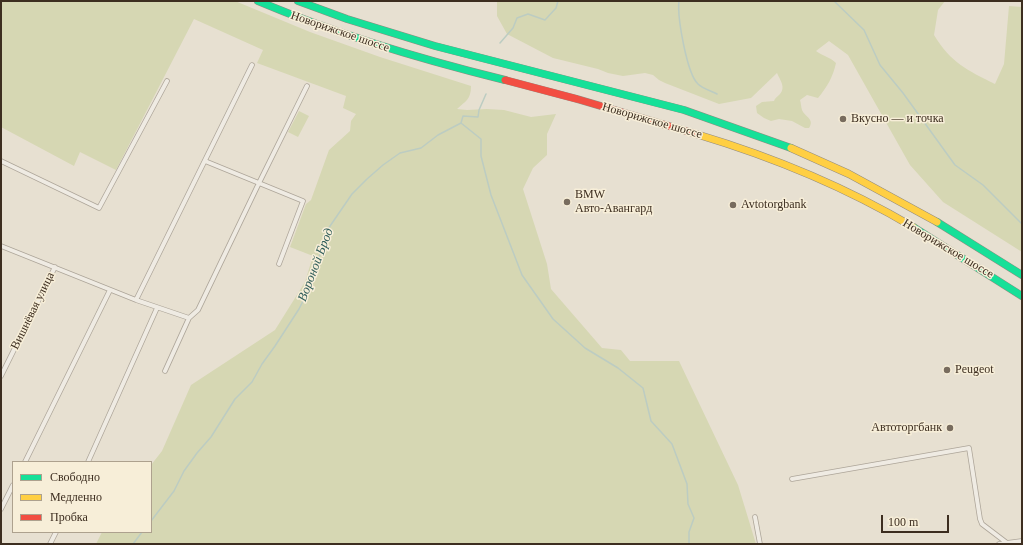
<!DOCTYPE html>
<meta charset="utf-8">
<style>
body{margin:0}
#map{position:relative;width:1023px;height:545px;overflow:hidden;background:#e7e0d1;font-family:Georgia,serif}
canvas{display:block}
.frame{position:absolute;inset:0;border:2px solid #3d2e20;pointer-events:none}
.legend{position:absolute;left:12px;top:461px;width:140px;height:72px;box-sizing:border-box;background:#f7eed8;border:1px solid #ada18e;margin:0;padding:5px 7px;list-style:none;font-size:12px;color:#3d2e20}
.legend li{display:flex;align-items:center;gap:8px;height:20px}
.legend b{width:20px;border:1px solid #ada18e}
.scale{position:absolute;left:881px;top:515px;width:68px;height:18px;box-sizing:border-box;border:2px solid #3d2e20;border-top:0;padding-left:5px;font-size:12px;line-height:14px;white-space:nowrap;color:#3d2e20;-webkit-text-stroke:3px #f7eed8;paint-order:stroke}
</style>
<div id="map">
<canvas width="1023" height="545"></canvas>
<div class="frame"></div>
<ul class="legend">
<li><b style="height:5px;background:#16e098"></b>Свободно</li>
<li><b style="height:5px;background:#ffcf43"></b>Медленно</li>
<li><b style="height:5px;background:#f24e42"></b>Пробка</li>
</ul>
<div class="scale">100 m</div>
</div>
<script>
const g = document.querySelector('canvas').getContext('2d');
g.lineJoin = 'round';
function paint(path, color) { g.fillStyle = color; g.fill(path, 'evenodd'); }
function stroke(path, color, width, dash) { g.strokeStyle = color; g.lineWidth = width; g.lineCap = dash ? 'butt' : 'round'; g.setLineDash(dash || []); g.stroke(path); }
function label(font, color, halo, rows, align = 'center') {
  g.font = font + ' Georgia,serif'; g.lineWidth = 3; g.setLineDash([]); g.textBaseline = 'middle'; g.strokeStyle = halo; g.fillStyle = color; for (const [text, x, y, turn = 0] of rows) {
    g.save(); g.translate(x, y); g.rotate((+turn || 0) * Math.PI / 180); g.textAlign = isNaN(turn) ? turn : align; if (halo) g.strokeText(text, 0, 0); g.fillText(text, 0, 0); g.restore();
  }
}
const green = new Path2D(`
 M1 1H235L310 32 380 57 471 86C471 99 466 101 457 109L467 110 487 109 504 110 531 117 556 114 547 134V155L533 168 523 189 547 264 551 289 602 348 621 350 630 361H679L738 485 756 544H96L102 532H151V465L162 451 191 385 275 330 305 282 313 256 290 247 306 204 311 200 329 150 350 131 351 121 356 114 343 108 346 96 257 63 263 50 194 19 116 170 80 152 74 166 1 127Z
 M497 1H945L938 10 934 35C951 63 967 70 995 84L1004 64 1009 6 1022 7V252L943 202 910 165 848 55 829 41 816 51C823 56 830 57 836 63 833 77 827 87 818 98L807 95 800 100C801 103 801 107 802 110 805 117 815 119 809 128H805L792 121 779 119 771 121 764 118 757 113 756 106 762 102 774 101C775 98 777 97 780 94 786 87 780 80 777 73L751 98 719 104 665 83 659 80 653 75 645 73 623 76 608 73 598 69 553 58 507 34 497 16Z
 M299 111 309 116 298 137 288 132Z`);
const stream = new Path2D(`
 M679 1C677 17 687 74 698 84 703 89 712 91 717 94
 M834 1 864 30 880 65 903 93 955 165 983 185 1022 224
 M500 43 513 28 517 18 528 14 545 20 556 8 558 1
 M461 123 481 139V156L491 195 522 275 553 319 585 348 618 368 643 388 651 421 672 444 687 484 688 504 694 518 689 532V544
 M151 521 174 491 184 471 197 453 211 437 235 399 252 382 262 364 275 346 299 309 309 289 328 229 352 194 367 179 383 165 400 153 421 148 438 135 461 123 463 116 478 117 479 110 486 94
 M133 544 142 532`);
const street = new Path2D(`
 M1 161 99 208 167 81
 M205 161 303 201 279 264
 M1 246 136 300 189 318 198 310 259 183 307 86
 M136 300 252 65
 M165 371 189 318
 M1 376 55 267
 M25 462 110 290
 M88 462 157 308
 M792 479 969 448 980 519 982 524 1007 543
 M1 509 13 485
 M755 517 760 544
 M50 544 56 532
 M999 544 1022 541`);
const fast = new Path2D(`
 M258 1C338 35 420 59 505 80
 M298 1 347 19 435 46 684 110 791 148
 M937 222 1022 275
 M913 227 1022 296`);
const slow = new Path2D(`
 M696 134C773 157 844 186 913 227
 M791 148 849 174 937 222`);
const jam = new Path2D(`
 M505 80 577 99 696 134`);
const markers = [
 [843,119,4,"#786c5e"],
 [567,202,4,"#786c5e"],
 [733,205,4,"#786c5e"],
 [947,370,4,"#786c5e"],
 [950,428,4,"#786c5e"]
];
const streetNames = [
 ["Новорижское шоссе",340,32,19],
 ["Новорижское шоссе",652,121,16],
 ["Новорижское шоссе",948,249,31],
 ["Вишнёвая улица",33,311,-64]
];
const poiNames = [
 ["Вкусно — и точка",851,119],
 ["BMW",575,195],
 ["Авто-Авангард",575,209],
 ["Avtotorgbank",741,205],
 ["Peugeot",955,370],
 ["Автоторгбанк",942,428,"right"]
];
const waterNames = [
 ["Вороной Брод",316,265,-69]
];
paint(green, '#d6d7b3');
stroke(stream, '#bcccc2', 1.5);
stroke(street, '#ada599', 5.5);
stroke(fast, '#928b80', 8);
stroke(slow, '#928b80', 8);
stroke(jam, '#928b80', 8);
stroke(street, '#efebe3', 4);
stroke(fast, '#16e098', 7);
stroke(slow, '#ffcf43', 7);
stroke(jam, '#f24e42', 7);
for (const [x, y, r, color] of markers) { const dot = new Path2D(); dot.arc(x, y, r, 0, 2 * Math.PI); g.fillStyle = color; g.fill(dot); stroke(dot, '#f7eed8', 1.5); }
label('12px', '#3d2e20', '#f7eed8', streetNames);
label('12px', '#3d2e20', '#f7eed8', poiNames, 'left');
label('italic 13px', '#2f5d5a', '#f7eed8', waterNames);
</script>
